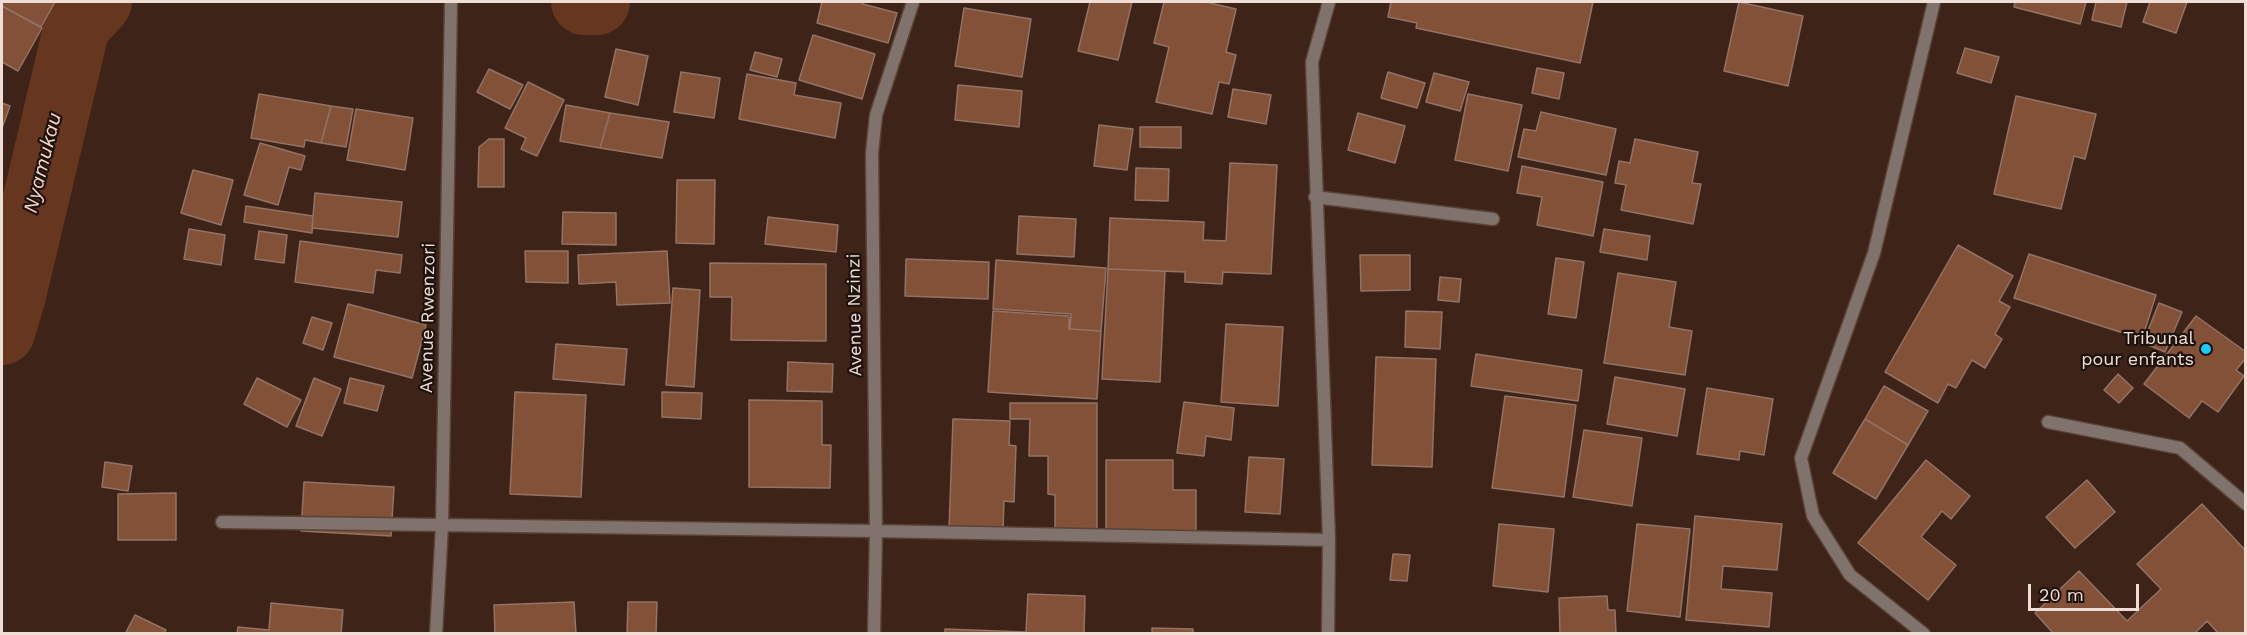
<!DOCTYPE html>
<style>
body{margin:0}
#map{position:relative;width:2247px;height:635px;overflow:hidden;background:#3e2418;font-family:"Work Sans",sans-serif}
canvas{display:block}
.frame{position:absolute;inset:0;border:3px solid #efded6;pointer-events:none}
.scale{position:absolute;left:2028px;top:584px;width:111px;height:27px;box-sizing:border-box;border:3px solid #efded6;border-top:0;padding-left:8px;font-size:18px;line-height:21px;white-space:nowrap;color:#efded6;-webkit-text-stroke:4px #1d110c;paint-order:stroke}
</style>
<div id="map">
<canvas width="2247" height="635"></canvas>
<div class="frame"></div>
<div class="scale">20 m</div>
</div>
<script>
const g = document.querySelector('canvas').getContext('2d');
g.lineJoin = 'round';
function stroke(path, color, width, dash) { g.strokeStyle = color; g.lineWidth = width; g.lineCap = dash ? 'butt' : 'round'; g.setLineDash(dash || []); g.stroke(path); }
function paint(path, color) { g.fillStyle = color; g.fill(path, 'evenodd'); }
function label(font, color, halo, rows, align = 'center') {
  g.font = font + ' "Work Sans",sans-serif'; g.lineWidth = 4.5; g.setLineDash([]); g.textBaseline = 'middle'; g.strokeStyle = halo; g.fillStyle = color; for (const [text, x, y, turn = 0] of rows) {
    g.save(); g.translate(x, y); g.rotate((+turn || 0) * Math.PI / 180); g.textAlign = isNaN(turn) ? turn : align; if (halo) g.strokeText(text, 0, 0); g.fillText(text, 0, 0); g.restore();
  }
}
const river = new Path2D(`
 M584 2H597
 M2 332 13 295 77 26 99 2`);
const building = new Path2D(`
 M2 2H55L41 27 2 6Z
 M822 2H863V4L897 13 888 43 817 23Z
 M1090 2H1132L1118 60 1078 51Z
 M1164 2H1206L1236 9 1226 52 1236 55 1229 84 1219 82 1212 114 1156 102 1169 47 1154 43Z
 M1391 2H1593L1580 63 1416 28 1417 23 1388 17Z
 M1739 2 1803 16 1788 86 1724 71Z
 M2015 2H2086L2080 24 2014 7Z
 M2096 2H2127L2121 27 2092 20Z
 M2150 2H2187L2176 33 2143 22Z
 M2 6 42 28 18 71 2 62Z
 M964 8 1031 19 1022 77 955 66Z
 M813 35 875 54 862 99 799 80Z
 M1965 48 1999 57 1991 83 1957 73Z
 M616 49 648 56 638 105 605 97Z
 M755 52 782 59 777 77 750 70Z
 M1537 68 1564 73 1559 99 1532 93Z
 M489 69 523 85 510 109 477 92Z
 M681 72 720 78 714 118 674 112Z
 M1388 72 1425 83 1417 108 1381 98Z
 M1434 73 1469 82 1460 111 1426 102Z
 M747 74 796 83 794 95 841 103 835 138 739 119Z
 M528 82 564 100 537 156 521 149 526 138 505 128Z
 M958 85 1022 91 1019 127 955 120Z
 M1233 89 1271 95 1266 124 1228 117Z
 M259 94 331 106 321 143 305 140 304 147 251 138Z
 M1468 94 1522 105 1508 171 1455 160Z
 M2016 96 2096 114 2085 159 2074 156 2061 209 1994 194Z
 M2 103 10 106 2 128Z
 M566 105 610 113 600 148 560 141Z
 M331 106 353 109 346 147 321 143Z
 M356 109 413 118 405 170 347 160Z
 M1541 112 1616 129 1606 175 1518 157 1524 129 1536 131Z
 M610 113 669 122 662 158 600 148Z
 M1358 113 1405 126 1395 163 1348 150Z
 M1099 125 1133 129 1127 170 1094 166Z
 M1140 127H1181V148L1140 147Z
 M489 139H504V187H478L479 147Z
 M1635 139 1698 152 1692 183 1701 184 1693 224 1621 210 1626 185 1615 183 1619 161 1630 163Z
 M260 143 305 156 301 170 289 167 278 205 244 195Z
 M1230 163 1277 165 1271 274 1223 272 1222 284 1185 282V272L1108 269 1110 218 1204 222 1203 240 1226 241Z
 M1522 166 1603 182 1593 236 1537 225 1542 197 1517 193Z
 M1136 168 1169 169 1168 201 1135 200Z
 M193 170 233 180 221 225 181 213Z
 M677 180H715L714 244 676 243Z
 M315 193 402 202 398 237 312 228Z
 M246 206 313 216 312 233 244 222Z
 M563 212 616 213V245L562 244Z
 M1019 216 1076 219 1074 257 1017 254Z
 M768 217 838 225 836 252 765 244Z
 M189 229 225 235 221 265 184 259Z
 M1604 229 1650 236 1647 260 1600 252Z
 M259 231 287 235 284 263 255 259Z
 M300 241 402 255 400 273 376 270 373 293 295 282Z
 M1958 245 2013 276 1999 301 2010 307 1995 334 2002 339 1985 368 1972 360 1956 388 1948 384 1938 403 1885 372Z
 M525 251H568V283L526 282Z
 M667 251 670 303 617 305 616 282 579 284 578 255Z
 M2029 254 2156 295 2142 339 2014 298Z
 M1360 255H1410V290L1361 291Z
 M1556 258 1584 262 1576 318 1548 314Z
 M906 259 989 262 988 299 905 296Z
 M996 260 1106 268 1101 331 1070 329 1071 314 993 309Z
 M710 263 826 264V341L731 340 732 297H710Z
 M1108 269 1165 271 1160 382 1102 379Z
 M1618 273 1676 282 1669 327 1692 331 1685 375 1604 363Z
 M1440 277 1461 279 1459 302 1438 300Z
 M673 288 700 290 694 387 666 385Z
 M2159 303 2182 312 2165 352 2143 343Z
 M348 304 426 325 412 378 334 357Z
 M993 311 1069 316V329L1101 331 1097 399 988 392Z
 M1406 311 1442 312 1440 349 1405 347Z
 M2196 316 2246 352V358L2236 370 2244 376 2218 412 2202 401 2189 418 2144 384Z
 M312 317 332 323 323 350 303 343Z
 M1226 324 1283 327 1278 406 1221 402Z
 M556 344 627 349 624 385 553 379Z
 M1476 354 1582 370 1578 401 1471 386Z
 M1376 357 1436 359 1432 467 1372 465Z
 M788 362 833 364 832 392 787 391Z
 M2118 374 2133 388 2119 403 2104 390Z
 M1615 377 1685 389 1677 436 1607 424Z
 M257 378 301 400 287 427 244 404Z
 M314 378 341 389 322 436 296 426Z
 M350 378 384 386 377 411 344 403Z
 M1884 386 1928 411 1908 445 1865 419Z
 M1707 388 1773 399 1764 455 1740 451 1739 460 1697 454Z
 M515 392 586 395 581 497 510 494Z
 M662 392 702 393 701 419 662 417Z
 M1505 396 1576 405 1564 497 1492 488Z
 M749 400 822 401V445H831L830 488 749 487Z
 M1184 402 1234 408 1231 440 1206 436 1204 456 1177 453Z
 M1010 403H1097V533H1055V495L1048 494V456H1029L1030 419H1010Z
 M953 419 1010 421 1009 445 1016 446 1014 502 1004 501 1003 530 949 529Z
 M1865 419 1908 445 1876 499 1833 473Z
 M1584 430 1642 438 1632 506 1573 497Z
 M1249 457 1284 459 1280 514 1245 512Z
 M1106 460H1173V490H1196V532L1106 531Z
 M1926 460 1970 496 1951 519 1942 511 1921 537 1956 565 1928 600 1858 543Z
 M105 462 132 466 128 491 102 487Z
 M2087 480 2115 512 2075 548 2046 517Z
 M304 482 394 487 391 536 301 531Z
 M176 493V540H118V494Z
 M2202 504 2246 551V634H2219L2207 621 2194 634H2054L2035 613 2079 571 2127 621 2161 589 2137 564Z
 M1695 516 1782 524 1777 570 1723 566 1721 589 1772 593 1769 627 1686 620Z
 M1499 524 1554 529 1548 592 1493 586Z
 M1637 524 1690 529 1680 617 1627 611Z
 M1393 554 1410 555 1407 581 1390 580Z
 M1028 594 1085 596 1084 634H945V629L1026 632Z
 M1607 596 1608 610H1615L1616 634H1560L1559 598Z
 M574 602 576 634H495L494 605Z
 M628 602H657L656 634H627Z
 M271 603 343 610 341 634H237L238 627 269 630Z
 M135 615 166 630 164 634H125Z
 M1152 628 1193 629V634H1152Z`);
const service = new Path2D(`
 M1315 197 1493 219
 M2048 422 2180 448 2246 504`);
const minor = new Path2D(`
 M222 522 876 531 1329 540
 M436 634 442 526 451 2
 M874 634 876 531 872 153 876 115 913 2
 M1328 634 1329 540 1312 62 1329 2
 M1924 634 1850 575 1813 516 1801 458 1874 253 1934 2`);
const markers = [
 [2206,349,6,"#1dc9fd"]
];
const streetNames = [
 ["Avenue Nzinzi",855,315,-91],
 ["Avenue Rwenzori",428,318,-89]
];
const poiNames = [
 ["Tribunal",2194,339],
 ["pour enfants",2194,360]
];
const waterNames = [
 ["Nyamukau",43,163,-76]
];
stroke(river, '#67361e', 66);
paint(building, '#835038');
stroke(building, '#927366', 1.5);
stroke(service, '#5a4236', 15);
stroke(minor, '#5a4236', 15);
stroke(service, '#80726c', 12);
stroke(minor, '#80726c', 12);
for (const [x, y, r, color] of markers) { const dot = new Path2D(); dot.arc(x, y, r, 0, 2 * Math.PI); g.fillStyle = color; g.fill(dot); stroke(dot, '#1d110c', 2); }
label('18px', '#efded6', '#1d110c', streetNames);
label('18px', '#efded6', '#1d110c', poiNames, 'right');
label('italic 20px', '#f8d6c7', '#1d110c', waterNames);
</script>
